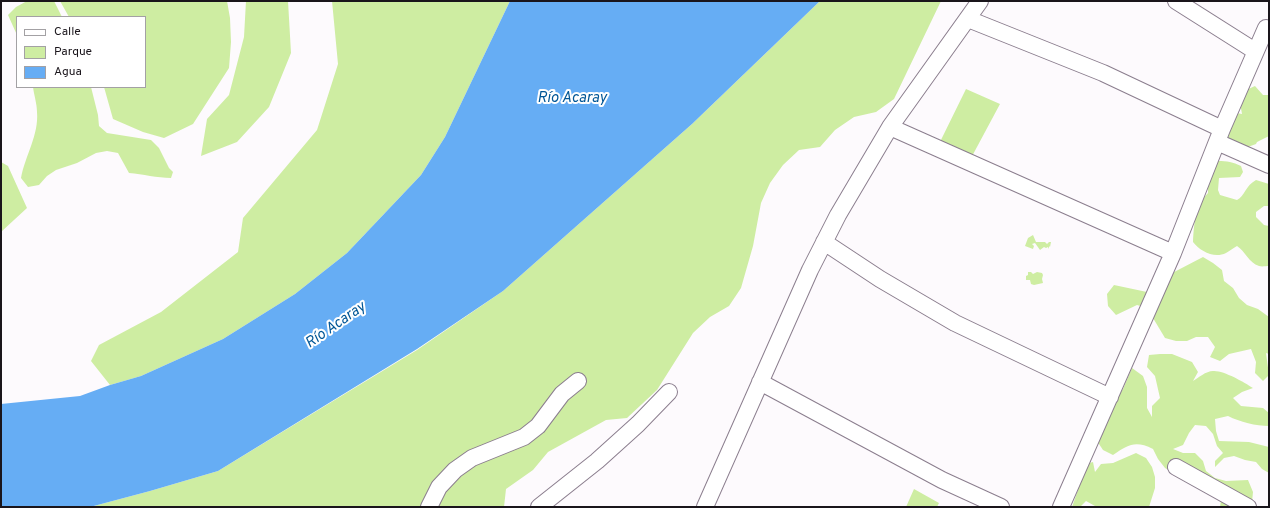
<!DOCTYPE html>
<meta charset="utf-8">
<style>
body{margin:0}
#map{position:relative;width:1270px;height:508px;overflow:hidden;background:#fdfafd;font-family:Overpass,sans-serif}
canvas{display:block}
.frame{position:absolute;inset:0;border:2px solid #1a151b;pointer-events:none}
.legend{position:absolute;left:16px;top:16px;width:130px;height:72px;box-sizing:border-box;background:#fff;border:1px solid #a3a1a4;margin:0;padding:5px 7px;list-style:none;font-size:12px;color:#1a151b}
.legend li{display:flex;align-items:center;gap:8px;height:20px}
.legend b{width:20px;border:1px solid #a3a1a4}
</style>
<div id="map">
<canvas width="1270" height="508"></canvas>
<div class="frame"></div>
<ul class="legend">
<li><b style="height:5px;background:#fff"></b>Calle</li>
<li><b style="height:11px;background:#ceeda2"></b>Parque</li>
<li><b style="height:11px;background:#66adf4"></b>Agua</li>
</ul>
</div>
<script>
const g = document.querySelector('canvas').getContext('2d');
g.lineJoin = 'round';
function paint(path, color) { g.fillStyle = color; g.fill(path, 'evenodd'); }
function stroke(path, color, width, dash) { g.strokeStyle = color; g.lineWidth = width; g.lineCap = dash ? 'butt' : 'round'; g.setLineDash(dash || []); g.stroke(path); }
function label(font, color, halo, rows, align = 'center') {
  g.font = font + ' Overpass,sans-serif'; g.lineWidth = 4; g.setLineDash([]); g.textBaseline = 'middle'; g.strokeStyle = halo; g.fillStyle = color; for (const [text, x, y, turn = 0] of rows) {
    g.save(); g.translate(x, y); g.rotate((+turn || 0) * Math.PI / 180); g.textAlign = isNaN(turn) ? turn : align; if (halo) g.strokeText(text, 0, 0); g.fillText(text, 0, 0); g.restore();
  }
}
const green = new Path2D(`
 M27 1H54L62 17H17V35L8 15 16 7Z
 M60 1H227L230 18 231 42 229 68 193 124 164 138 143 132 113 119 104 87H145V17H69Z
 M246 1H288L291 53 269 107 237 142 201 156 207 119 229 95 244 37Z
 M332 1H510L445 137 421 175 347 253 295 294 223 339 141 376 110 385 91 361 99 345 161 312 238 252 243 218 317 130 338 64Z
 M820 1H941L894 99 876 112 854 117 835 130 820 147 799 150 783 165 770 183 761 203 753 246 741 288 729 306 710 317 693 333 657 390 627 418 606 420 548 452 533 470 506 489 504 507H90L150 491 218 471 417 350 503 291 692 124Z
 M1255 86 1263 95H1269V136L1257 142 1256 144 1245 148H1234L1216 126 1231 112 1242 114 1240 103 1244 91Z
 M33 87H91L98 115 99 126 107 133 151 140 159 148 169 168 173 172 171 178C157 178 143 174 129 173L118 153 107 151 96 153 77 163 56 170 47 176 39 185 28 187 21 178C25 156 39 135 37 112 37 104 34 95 33 87Z
 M966 89 1000 104 970 160 938 146Z
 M1218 161C1227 161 1233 162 1241 166L1243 172 1240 177 1219 178 1218 190 1220 195 1237 200C1245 196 1245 186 1256 180L1269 184V206H1264L1256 212V217L1264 225 1269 226V266C1266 266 1262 267 1259 266 1249 263 1245 251 1237 246 1233 248 1230 251 1226 253 1214 259 1200 251 1193 242 1194 224 1195 206 1208 193V184Z
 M1 162 8 166 27 208 1 232Z
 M1033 235 1036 242H1045L1047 244 1049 242H1051L1050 247 1049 246V249L1048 247 1046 248 1044 247 1040 250 1035 243 1032 244 1034 246 1033 249 1025 246 1028 238Z
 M1203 257 1213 263 1222 270 1224 281 1233 288 1239 298 1247 305 1258 309 1269 317V354L1266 353 1269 375 1263 381 1255 373 1256 362 1251 349 1229 354 1220 361 1210 357 1215 347 1208 337H1196L1187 341H1176L1165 338 1147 308 1137 305 1116 315 1108 306 1107 294 1114 285 1147 292 1153 283Z
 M1028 272H1031L1033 274 1037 272 1042 273 1043 275 1042 279 1043 283 1034 285 1031 284 1030 280H1026V276L1028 275Z
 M1160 354H1172L1192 362 1198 372 1193 381C1198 378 1206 371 1213 371 1223 370 1244 382 1253 388L1242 392 1233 398 1241 406 1263 408 1269 413V426C1256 426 1240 422 1228 416L1215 419 1216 431 1219 441 1249 442 1269 447V473L1262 469 1256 462 1245 460 1234 456 1224 458 1215 467V461L1223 453 1217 446 1213 434 1206 426 1195 425 1189 433 1183 445 1173 449 1183 453H1195L1203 461 1206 471 1215 478 1226 481 1248 480 1253 492 1252 502 1258 507H1220L1221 500 1165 468 1158 459 1153 449C1135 440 1128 445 1113 455L1103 450 1097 441 1116 399 1123 389 1132 368 1143 376 1147 387V408L1152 417V406L1160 398 1155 376 1147 367 1149 355Z
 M1136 453 1146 458 1152 467 1155 477V488L1149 507H1095V506L1086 501 1080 507H1072L1079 487 1082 465 1093 462 1095 472 1101 464 1113 463Z
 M914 489 939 503 937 507H906Z`);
const water = new Path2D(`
 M510 1H820L692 124 503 291 417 349 218 471 150 491 90 507H1V404L80 396 110 385 141 376 223 339 295 294 347 253 421 175 445 137Z`);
const street = new Path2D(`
 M1176 1 1255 51
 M968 19 1103 73 1222 129
 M890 127 1173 253
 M1217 142 1269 165
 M824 242 880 279 955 323 1110 397
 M760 382 942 480 1001 507
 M1176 467 1248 507
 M429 507 439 487 455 470 472 458 524 437 538 426 562 394 578 381
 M539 507 597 461 638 424 669 392
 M705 507 810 270 838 215 890 127 980 1
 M1061 507 1173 253 1222 129 1266 28`);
const waterNames = [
 ["Río Acaray",572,99],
 ["Río Acaray",336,326,-35]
];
paint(green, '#ceeda2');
paint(water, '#66adf4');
stroke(street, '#8b7e8e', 18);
stroke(street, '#fff', 16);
label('italic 15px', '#015696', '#fff', waterNames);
</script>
